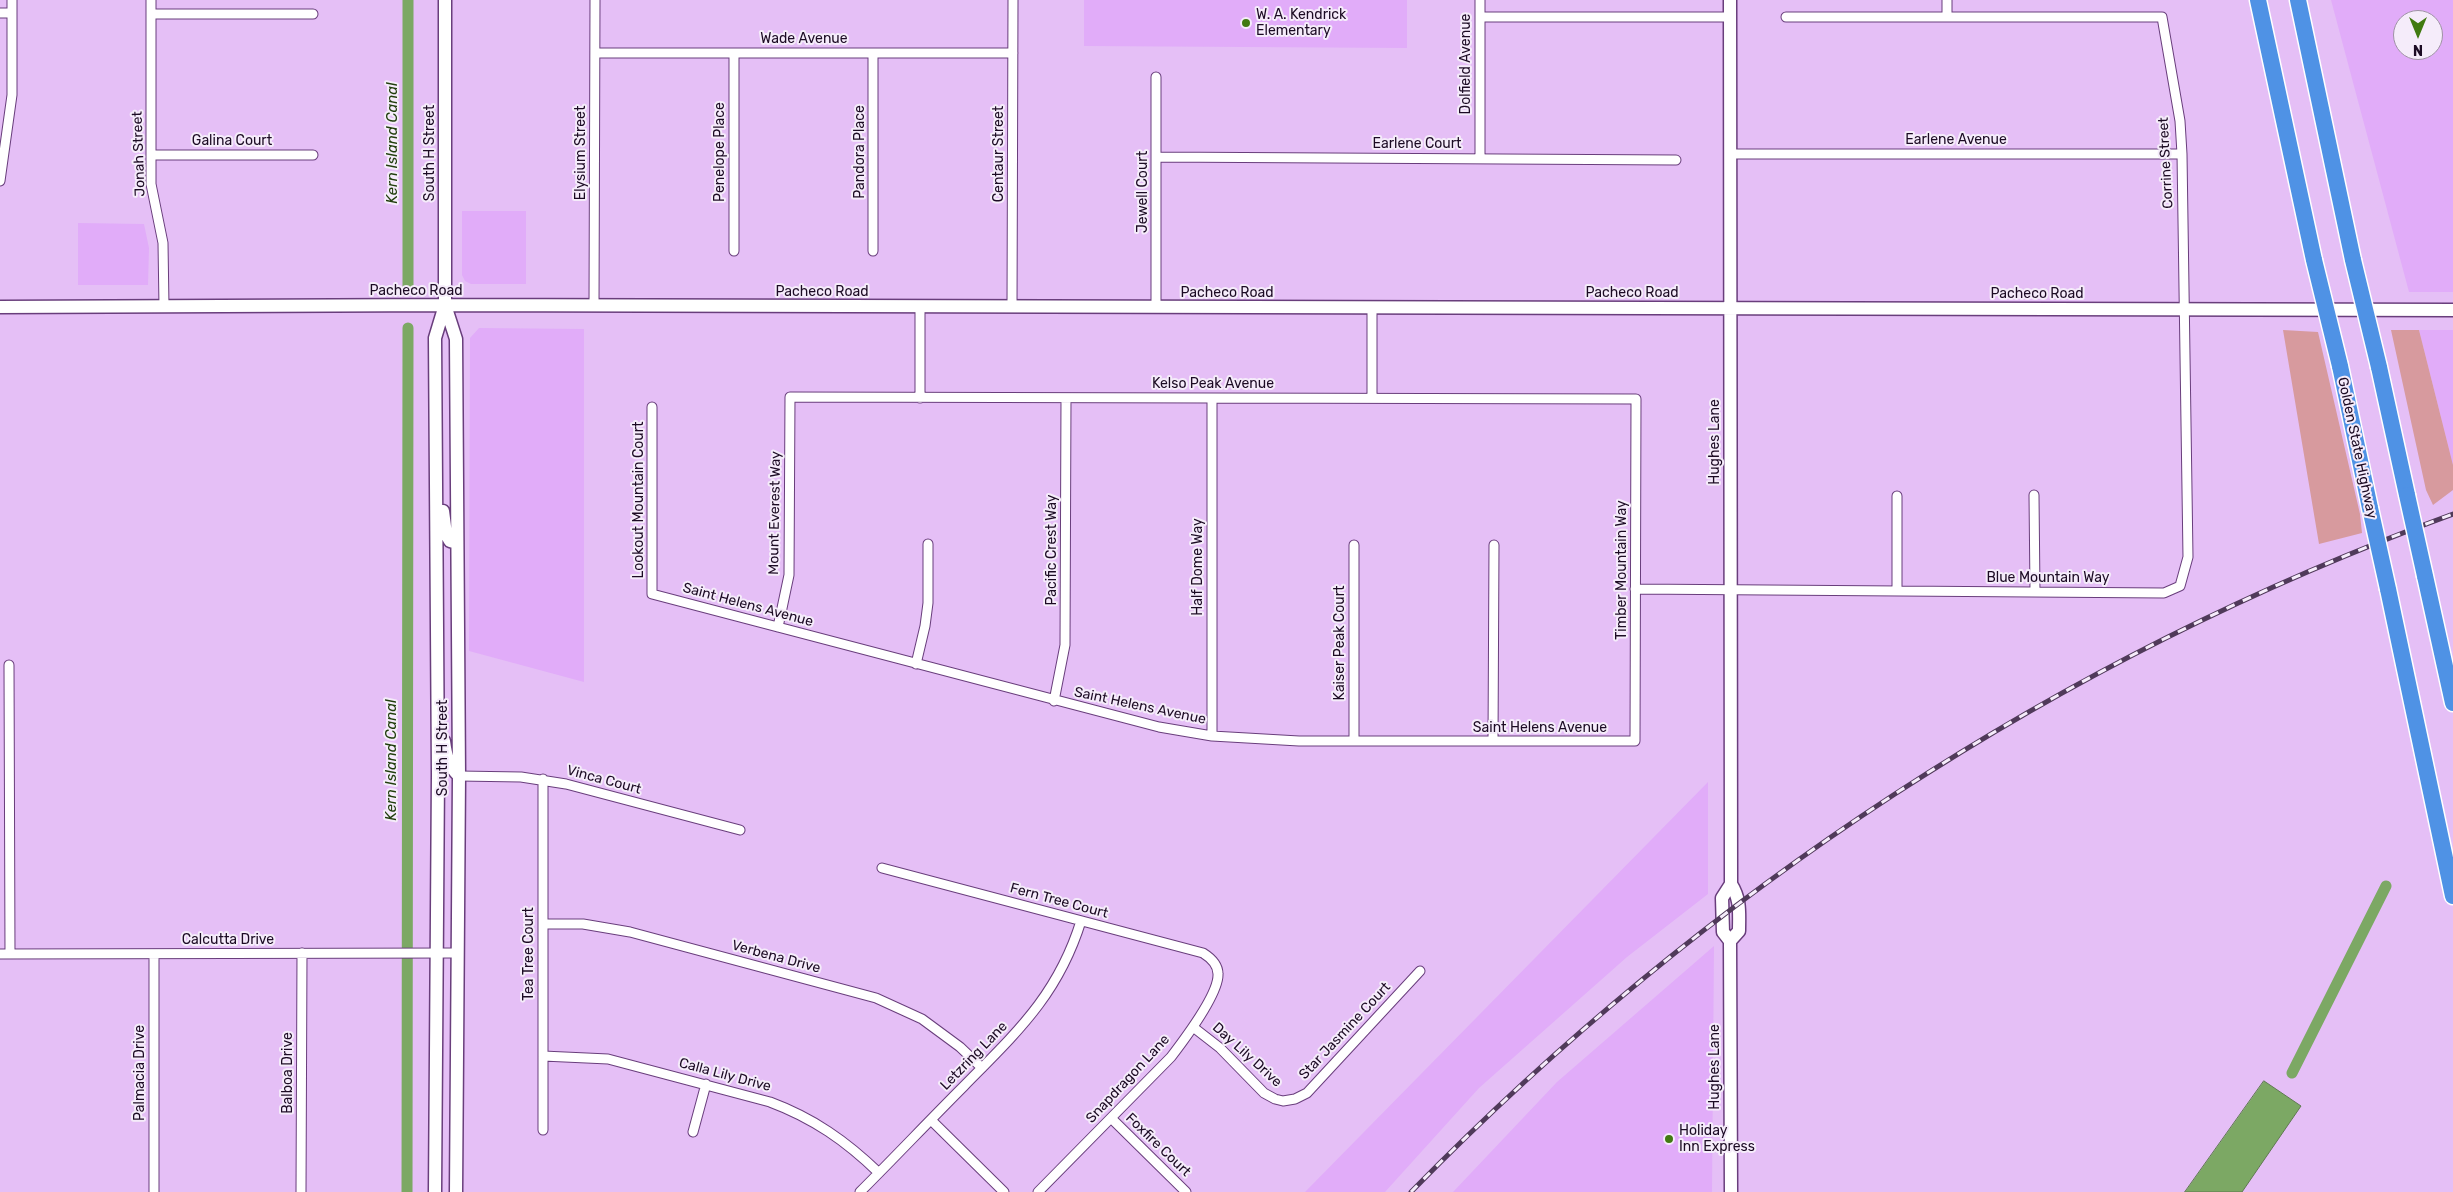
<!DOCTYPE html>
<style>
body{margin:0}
#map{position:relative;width:2453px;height:1192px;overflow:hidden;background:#e5bff6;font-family:Rubik,sans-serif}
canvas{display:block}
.north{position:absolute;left:2393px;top:10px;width:50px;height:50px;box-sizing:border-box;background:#f5ecfa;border:1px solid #9e92a4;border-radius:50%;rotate:180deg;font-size:14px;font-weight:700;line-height:20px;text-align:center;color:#1c0b24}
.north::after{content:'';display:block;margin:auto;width:18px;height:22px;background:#417a11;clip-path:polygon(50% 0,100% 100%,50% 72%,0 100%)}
</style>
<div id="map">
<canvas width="2453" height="1192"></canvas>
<div class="north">N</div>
</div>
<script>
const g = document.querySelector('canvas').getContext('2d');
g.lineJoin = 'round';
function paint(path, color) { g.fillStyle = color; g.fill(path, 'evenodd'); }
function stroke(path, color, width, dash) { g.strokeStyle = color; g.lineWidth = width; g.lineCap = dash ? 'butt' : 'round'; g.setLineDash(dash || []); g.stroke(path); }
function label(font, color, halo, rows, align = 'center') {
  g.font = font + ' Rubik,sans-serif'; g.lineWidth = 4; g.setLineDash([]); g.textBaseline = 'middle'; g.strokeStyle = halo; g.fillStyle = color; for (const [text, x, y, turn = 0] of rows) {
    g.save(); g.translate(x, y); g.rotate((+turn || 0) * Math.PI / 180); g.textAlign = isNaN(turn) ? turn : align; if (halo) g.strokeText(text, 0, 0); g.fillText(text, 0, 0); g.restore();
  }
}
const built = new Path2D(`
 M1084 0H1407V48L1084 46Z
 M2331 0H2453V292H2409ZM2403 20H2433V50H2403Z
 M462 211H526V284H471L465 281 462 275Z
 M78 223 144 224 149 248 148 285H78Z
 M479 328 584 329V682L469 651 470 338Z
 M2419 330H2453V465Z
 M1708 782V894L1627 957 1479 1088 1385 1192H1305Z
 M1714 946 1712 1192H1453L1557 1082Z`);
const green = new Path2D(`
 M2283 330 2318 332 2360 514 2362 533 2319 544Z
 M2391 330H2419L2453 465V490L2433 505 2426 490Z`);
const water = new Path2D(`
 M2264 1081 2301 1106 2242 1192H2185Z`);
const canal = new Path2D(`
 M408 287V0
 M2292 1073 2386 886
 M407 1192 408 328`);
const street = new Path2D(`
 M151 0V184L163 243 164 307
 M1480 0V158
 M1947 0V17
 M0 13H12
 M151 14H313
 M1480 17H1730
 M595 53H1013
 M1730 154H2182
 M151 155H313
 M1156 157 1676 160
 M0 181 12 95V0
 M734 251V53
 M873 251V53
 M594 306 595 0
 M1012 307 1013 0
 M1156 307V77
 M920 398V307
 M1372 398V308
 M652 407V594L1159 727 1212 736 1299 741H1635L1636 399 790 397 789 575 778 627
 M2034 495 2035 592
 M1635 589 2164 593 2180 586 2188 557 2182 154 2180 121 2162 17H1786
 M1897 591V496
 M916 664 925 626 928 603V544
 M9 665 10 954
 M1054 701 1065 645 1066 398
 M1212 736V398
 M1354 741V545
 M1493 741 1494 545
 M459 776 521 777 566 784 740 830
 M882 868 1203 953C1211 958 1218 964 1218 974 1219 994 1184 1040 1171 1057L1038 1192
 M543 924H583L630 932 876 998 922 1019 960 1047 982 1068
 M0 954 456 953
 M1193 1027 1220 1048 1264 1093 1275 1099 1283 1101 1295 1099 1307 1093 1420 971
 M543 1056 608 1059 770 1102C813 1118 846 1141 879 1173
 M1111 1118 1186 1192
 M931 1120 1004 1192
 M543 1130V779
 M693 1132 706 1084
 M154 1192V954
 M301 1192 302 953
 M860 1192C895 1157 929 1121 964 1086 1017 1032 1058 995 1081 921`);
const secondary = new Path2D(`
 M1730 0 1731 884C1741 900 1739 913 1739 931L1730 941
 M445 305 456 339 459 776 456 1192
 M0 307 445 305 2453 310
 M443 511 446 534 450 541 457 543
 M444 741C446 756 448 765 459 776
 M435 1192 438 774 435 338 445 305V0
 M1731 1192 1730 941 1723 932 1722 898 1731 884`);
const highway = new Path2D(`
 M2258 0 2314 260
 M2298 0 2353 260
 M2340 366 2370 508
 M2379 367 2407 495
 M2425 576 2453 703
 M2388 589 2453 896`);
const rail = new Path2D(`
 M1411 1192C1703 893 2060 657 2453 514`);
const highwayBridge = new Path2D(`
 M2314 260 2340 366
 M2353 260 2379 367
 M2407 495 2425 576
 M2370 508 2388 589`);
const markers = [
 [1246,23,5,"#417a11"],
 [1669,1139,5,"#417a11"]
];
const poiNames = [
 ["W. A. Kendrick",1256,15],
 ["Elementary",1256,31],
 ["Holiday",1679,1131],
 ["Inn Express",1679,1147]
];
const streetNames = [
 ["Wade Avenue",804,39],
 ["Dolfield Avenue",1466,64,-90],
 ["Earlene Avenue",1956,140],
 ["Galina Court",232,141],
 ["Earlene Court",1417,144],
 ["Penelope Place",720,152,-90],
 ["Pandora Place",860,152,-90],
 ["South H Street",430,153,-90],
 ["Elysium Street",581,153,-90],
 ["Jonah Street",139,154,-92],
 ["Centaur Street",999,154,-90],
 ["Corrine Street",2166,163,-93],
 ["Jewell Court",1143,192,-90],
 ["Pacheco Road",416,291],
 ["Pacheco Road",822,292],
 ["Pacheco Road",1227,293],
 ["Pacheco Road",1632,293],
 ["Pacheco Road",2037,294],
 ["Kelso Peak Avenue",1213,384],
 ["Hughes Lane",1715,442,-90],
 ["Golden State Highway",2357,448,78],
 ["Lookout Mountain Court",639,500,-90],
 ["Mount Everest Way",775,513,-89],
 ["Pacific Crest Way",1052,550,-90],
 ["Half Dome Way",1198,567,-90],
 ["Timber Mountain Way",1622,570,-90],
 ["Blue Mountain Way",2048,578],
 ["Saint Helens Avenue",748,605,15],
 ["Kaiser Peak Court",1340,643,-90],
 ["Saint Helens Avenue",1140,706,12],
 ["Saint Helens Avenue",1540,728],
 ["South H Street",443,748,-90],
 ["Vinca Court",604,780,15],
 ["Fern Tree Court",1059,901,15],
 ["Calcutta Drive",228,940],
 ["Tea Tree Court",529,954,-90],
 ["Verbena Drive",776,957,15],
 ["Star Jasmine Court",1345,1031,-47],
 ["Day Lily Drive",1247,1055,42],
 ["Letzring Lane",974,1056,-46],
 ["Hughes Lane",1715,1067,-90],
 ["Palmacia Drive",140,1073,-90],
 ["Balboa Drive",288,1073,-90],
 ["Calla Lily Drive",725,1075,15],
 ["Snapdragon Lane",1128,1079,-47],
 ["Foxfire Court",1158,1145,44]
];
const waterNames = [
 ["Kern Island Canal",393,143,-90],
 ["Kern Island Canal",392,760,-90]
];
paint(built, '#e1acf9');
paint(green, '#d79a9e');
paint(water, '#7ca864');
stroke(water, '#5f7951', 1);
stroke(canal, '#7ca864', 11);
stroke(street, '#693e7c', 11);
stroke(secondary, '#693e7c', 15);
stroke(highway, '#fff', 19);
stroke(street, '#fff', 9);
stroke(secondary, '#fff', 12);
stroke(highway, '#4f92e5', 16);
stroke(rail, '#503a5a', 5);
stroke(rail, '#f5ecfa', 3, [9]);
stroke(highwayBridge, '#fff', 19, []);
stroke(highwayBridge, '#4f92e5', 16);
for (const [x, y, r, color] of markers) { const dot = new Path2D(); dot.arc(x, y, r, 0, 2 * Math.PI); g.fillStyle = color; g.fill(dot); stroke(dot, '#f5ecfa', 2); }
label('14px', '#1c0b24', '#f5ecfa', poiNames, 'left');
label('14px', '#1c0b24', '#f5ecfa', streetNames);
label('italic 15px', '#213e0d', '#f5ecfa', waterNames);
</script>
